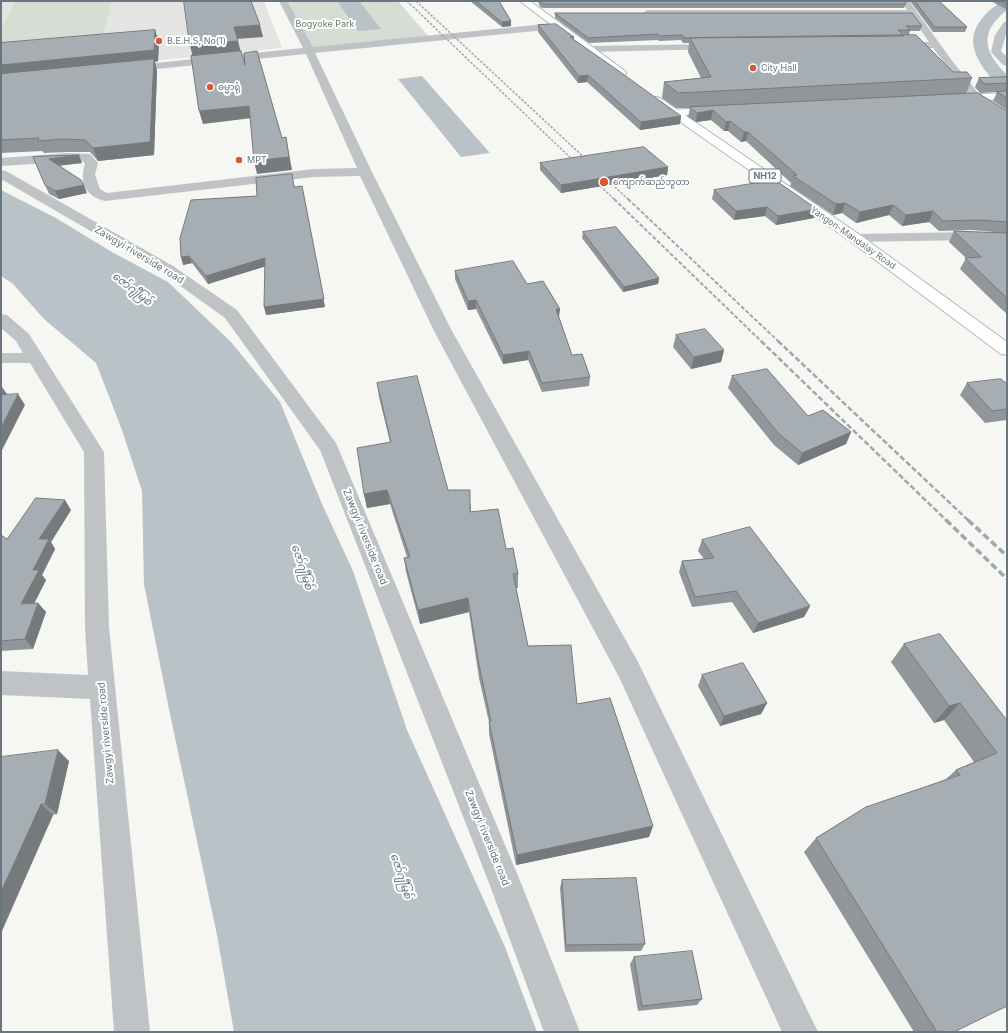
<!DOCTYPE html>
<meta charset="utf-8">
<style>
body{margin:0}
#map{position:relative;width:1008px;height:1033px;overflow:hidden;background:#f6f6f3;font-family:Inter,sans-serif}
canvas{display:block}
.frame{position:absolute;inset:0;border:2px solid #687681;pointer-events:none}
</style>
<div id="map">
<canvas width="1008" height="1033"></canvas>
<div class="frame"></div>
</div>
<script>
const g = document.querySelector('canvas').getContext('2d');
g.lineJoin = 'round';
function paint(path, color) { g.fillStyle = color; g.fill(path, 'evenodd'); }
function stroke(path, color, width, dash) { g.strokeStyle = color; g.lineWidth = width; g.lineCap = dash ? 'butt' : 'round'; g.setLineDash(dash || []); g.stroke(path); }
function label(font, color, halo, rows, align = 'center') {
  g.font = font + ' Inter,"Noto Sans Myanmar",sans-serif'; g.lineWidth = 4; g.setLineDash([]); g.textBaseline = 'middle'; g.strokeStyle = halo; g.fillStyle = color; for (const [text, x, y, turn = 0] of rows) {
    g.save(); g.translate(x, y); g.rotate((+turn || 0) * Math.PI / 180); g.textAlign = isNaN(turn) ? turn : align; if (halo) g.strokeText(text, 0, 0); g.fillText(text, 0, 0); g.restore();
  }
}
const built = new Path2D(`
 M1 1H264L282 48 1 76Z`);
const green = new Path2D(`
 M16 1H112L103 36 1 44V28Z
 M283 1H398L428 36 309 50Z`);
const water = new Path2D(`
 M337 1H359L381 29 358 31Z
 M422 76 490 153 461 157 398 79Z
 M1 190 56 218 112 252 168 282 231 342 280 402 322 504 353 571 407 730 505 947 537 1032H234L217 935 170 714 144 584 142 491 122 430 96 363 44 319 13 284 1 276Z`);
const canal = new Path2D(`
 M1001 1H1007V10C979 32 983 51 1007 75V89C997 86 990 77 984 69 970 48 968 32 987 13 991 8 997 6 1001 1Z`);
const street = new Path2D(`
 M279 1H287L313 47 555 23 560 26 555 29 315 53 372 172 452 331 638 662 818 1032H782L619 677 434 331 360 176 314 177 105 201C85 196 79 182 85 164L83 161 1 166V158L68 153 90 154 98 163 95 175 100 189 107 193 314 169 357 168 306 54 126 72 121 69 126 66 303 48Z
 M901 1H909L953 62 980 95 1007 112V120L1003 119 972 99 933 48H892L890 46 892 44 895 43 929 42 911 16H647L643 13 647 10H907Z
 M1007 21V31L1001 51 1007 57V66L1003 65 991 52 995 35 1004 22Z
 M719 44 724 47 722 49 588 52 583 49 588 46Z
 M1 170 6 171 173 266 237 310 336 443 521 883 580 1032H544L489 883 320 450 225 318 161 272 1 179Z
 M972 232 1007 234V242L972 240 855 242 850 241 848 238 850 235 855 234Z
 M1 314 7 315 29 334 104 452 109 627 150 1032H114L90 699 1 695V671L88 675 85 627 84 452 30 363H1V353H23L16 341 1 328Z`);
const secondary = new Path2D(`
 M1007 93V99L954 101 948 98 954 95Z
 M719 107 723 108 725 110 723 112 673 116 669 115 667 113 669 111 673 110Z`);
const highway = new Path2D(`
 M520 1H530L625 71 626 73 625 75H617Z
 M656 97 660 98 860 235 1007 342V355L1001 354 850 241 652 102 650 100Z`);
const railFar3 = new Path2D(`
 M407 1 579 166
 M416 1 590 163
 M603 176 629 200
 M592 178 615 200`);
const railFar2 = new Path2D(`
 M614 199 762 342
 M628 199 779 342`);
const railFar1 = new Path2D(`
 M761 341 947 521
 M778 341 969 521`);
const rail = new Path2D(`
 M946 520 1007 579
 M968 520 1007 556`);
const wall = new Path2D(`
 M470 1H499L511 21V26L502 27Z
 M538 1H904L906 4 904 8H543L540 7Z
 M910 1H939L967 27 965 32H933Z
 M991 1H1007V10Z
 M555 13 922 26 920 31H910L909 35H903L953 72 972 78 966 94 1007 111V314L998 306 960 269 966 258 949 242 954 231 1006 233 972 230 939 231 929 222 902 226 889 215 856 223 842 213 833 215 790 186 791 183 746 141 741 142 728 131H724L711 120 696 122 688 117 690 108H676L662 98 664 82 701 78 688 52 689 43H683L681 40 659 41 658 40 589 43 555 18Z
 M538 25 574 37V40L681 116 680 124 640 130 587 82 578 83 538 32Z
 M159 41 158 61 155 62 157 71 154 155 98 161 90 152H68L44 153 42 151 1 153V43Z
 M1007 77V110L993 101 997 92 980 93 975 87 979 78Z
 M33 157 82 163 59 166 87 193 59 199 49 194Z
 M540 163 668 167 667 175 561 193 540 170Z
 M295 187 325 307 266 315 265 266 208 284 192 263 183 265 191 200 257 196Z
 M714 190 814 218 776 225 765 216 734 220 712 199Z
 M583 232 659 278 658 284 623 292 582 238Z
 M455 271 527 284 559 317V318L572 355 590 377 589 386 542 392 528 360 503 364 476 309 468 310 455 279Z
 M676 335 724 350 721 362 691 369 673 347Z
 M732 376 808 416 851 432 846 444 798 465 774 445 728 388Z
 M377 383 448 490 471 504V512L506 549 518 574V588H516L528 646 577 704 653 826 649 837 516 865 489 734V722L479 678 469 612 420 624 406 572 404 558 407 557 390 504 367 508 364 494 390 442 379 397Z
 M967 383 1007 384V420L985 423 960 395Z
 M71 510 51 542 55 549 42 575 46 580 34 603H38L46 612 33 649 1 651V535L7 539Z
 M702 540 810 606 804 617 753 633 732 602 692 607 679 572 682 561 704 559 698 551Z
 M904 644 1006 719 954 1032H914L804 852 816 838 946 779 956 770 974 762 944 720 934 723 891 662Z
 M702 675 767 703 761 714 720 726 698 686Z
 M1 757 69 761 57 814 53 815 1 933Z
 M562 880 645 944 641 951 565 952 560 888Z
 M634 957 702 999 697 1005 638 1011 630 964Z`);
const shadedWall = new Path2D(`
 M511 21V26L502 27V22Z
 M260 25 263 37 236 39 234 27Z
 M155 30 159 41 158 61 155 62 157 71 154 155 98 161 93 148 150 142 1 77V65Z
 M238 41 241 53 193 58 190 45Z
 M588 75 587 82 578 83 579 76Z
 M249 106 252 118 203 124 199 111Z
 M713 110 711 120 696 122 697 113Z
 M681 116 680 124 640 130 641 122Z
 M730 121 728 131H724L726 122Z
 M744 132H748L746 141 741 142Z
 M286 137 292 170 257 174 254 161Z
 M79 155 82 163 52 166 49 159Z
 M668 167 667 175 561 193V185Z
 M84 185 87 193 59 199 55 191Z
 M302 186 325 307 266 315 264 307Z
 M845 203 842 213 833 215 836 204Z
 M893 205 889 215 856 223 860 212Z
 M767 207 765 216 734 220 736 211Z
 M817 209 814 218 776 225 778 216Z
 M933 211 929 222 902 226 906 215Z
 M189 256 192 263 183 265 181 257Z
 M265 258 267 266 208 284 206 276Z
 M659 278 658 284 623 292 624 287Z
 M476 300V309L468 310V301Z
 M556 309H560L559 317 555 318Z
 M724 350 721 362 691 369 694 357Z
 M529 351 528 360 503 364V355Z
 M1 383 2 386V387L7 394 1 402Z
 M18 394 25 405 1 452V428Z
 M851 432 846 444 798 465 802 453Z
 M387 490 390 504 367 508 364 494Z
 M65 500 71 510 51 542 55 549 42 575 46 580 29 614 21 604 33 570 39 539Z
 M468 598 469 612 420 624 418 610Z
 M38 603 46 612 33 649 25 639Z
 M810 606 804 617 753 633 758 623Z
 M767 703 761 714 720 726 724 716Z
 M960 703 944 720 934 723 949 706Z
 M58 750 69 761 57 814 45 804Z
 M41 804 53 815 1 933V892Z
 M653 826 649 837 516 865 517 855Z`);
const building = new Path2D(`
 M184 1H251L260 25 234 27 238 41 190 45Z
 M476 1H499L511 21 502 22Z
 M540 1H904L906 4H543Z
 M915 1H939L967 27H935Z
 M1001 1H1007V4Z
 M555 13H912L922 26H906L910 30H898L904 36 684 38 682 35 659 36 658 34 589 38Z
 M556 24 574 37H570L616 69 681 116 641 122 588 75 579 76 538 25Z
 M155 30 154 50 1 65V43Z
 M916 35 953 72H967L972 78 678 93 664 82 711 77 690 38Z
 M241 51 245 65 244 53 257 51 282 138 286 137 289 157 254 161 249 106 199 111 191 56Z
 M154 59 150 142 93 148 85 140 63 139 38 141 39 138 1 140V74Z
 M1007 77V83L984 84 979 78Z
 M1007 91V98L997 92Z
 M978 93 1007 111V222L977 220 943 221 933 211 906 215 893 205 860 212 845 203 836 204 793 176 797 175 748 132H744L730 121 726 122 713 110 697 113 690 107Z
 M644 147 668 167 561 185 540 163Z
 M79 155 49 159 81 180 84 185 55 191 45 185 33 157Z
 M292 174 294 187 302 186 324 299 264 307 265 258 206 276 189 256 181 257 180 238 191 200 257 196 256 178Z
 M775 180 817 209 778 216 767 207 736 211 714 190Z
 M616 227 659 278 624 287 583 232Z
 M954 231 1007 233V298L965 258 981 257Z
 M513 261 527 284 543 281 560 309H556L572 355 582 354 590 377 542 383 529 351 503 355 476 300 468 301 455 271Z
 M705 329 724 350 694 357 676 335Z
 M767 369 808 416 823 410 851 432 802 453 778 433 732 376Z
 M417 376 448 490H470V512L498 509 506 549 513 548 518 574H513L528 646 571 645 577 704 610 698 653 826 517 855 489 722 491 721 479 665 468 598 418 610 404 558 410 557 387 490 364 494 357 448 391 442 377 383Z
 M1001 379 1007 384V409L992 411 967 383Z
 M18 394 1 428V395Z
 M36 498 65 500 39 539H49L33 570H39L21 604 38 603 25 639 1 641V535L7 539Z
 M750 527 810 606 758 623 736 591 695 597 682 561 714 558 702 540Z
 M940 634 1006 719H1007V1006L954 1032H937L816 838 866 807 960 775 956 770 997 753 960 703 949 706 904 644Z
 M743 663 767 703 724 716 702 675Z
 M58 750 45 804H41L1 892V757Z
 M636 878 645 944 566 945 562 880Z
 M692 951 702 999 642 1006 634 957Z`);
const markers = [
 [159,41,4,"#d35836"],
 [753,68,4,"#d35836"],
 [210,87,4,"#d35836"],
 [239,160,4,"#d35836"],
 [604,182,5,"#d35836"]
];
const farParknames = [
 ["Bogyoke Park",325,24]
];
const farPoinames = [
 ["B.E.H.S, No(1)",167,41],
 ["City Hall",761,68],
 ["ဓမ္မာရုံ",218,87],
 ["MPT",247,160],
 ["ကျောက်ဆည်ဘူတာ",613,182]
];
const shields = [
 [765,176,32]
];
const shieldNames = [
 ["NH12",765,176]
];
const farStreetnames = [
 ["Yangon-Mandalay Road",853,238,35]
];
const streetNames = [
 ["Zawgyi riverside road",139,255,31],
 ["Zawgyi riverside road",365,537,68],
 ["Zawgyi riverside road",106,733,-95],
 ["Zawgyi riverside road",487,838,68]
];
const waterNames = [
 ["ဇော်ဂျီမြစ်",132,289,38],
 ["ဇော်ဂျီမြစ်",302,567,72],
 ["ဇော်ဂျီမြစ်",401,876,72]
];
paint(built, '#e4e5e3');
paint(green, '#d7dcd4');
paint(water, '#b9c2c7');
paint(canal, '#b9c2c7');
stroke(secondary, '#b2b7ba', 2);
stroke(highway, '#b2b6b8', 2);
paint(street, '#bfc3c6');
paint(secondary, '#fff');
paint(highway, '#fff');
stroke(railFar3, '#a1a7ab', 1.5, [2.5, 1.5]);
stroke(railFar2, '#a1a7ab', 2, [4, 2]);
stroke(railFar1, '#a1a7ab', 2.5, [5.5, 2.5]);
stroke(rail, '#a1a7ab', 3.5, [7, 3.5]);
paint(wall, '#90969a');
paint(shadedWall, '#757a7d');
paint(building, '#a7aeb3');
stroke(building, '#757a7d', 1);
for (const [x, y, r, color] of markers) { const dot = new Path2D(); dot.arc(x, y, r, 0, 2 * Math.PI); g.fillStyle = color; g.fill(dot); stroke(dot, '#fff', 1.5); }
label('9px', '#6a7966', '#fff', farParknames);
label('9px', '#687681', '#fff', farPoinames, 'left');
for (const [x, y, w] of shields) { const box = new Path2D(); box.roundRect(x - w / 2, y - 7, w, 14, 3); g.fillStyle = '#fff'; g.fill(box); stroke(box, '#687681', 1); }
label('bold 9px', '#687681', null, shieldNames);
label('9px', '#687681', '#fff', farStreetnames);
label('10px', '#687681', '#fff', streetNames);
label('italic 11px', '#63777e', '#fff', waterNames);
</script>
